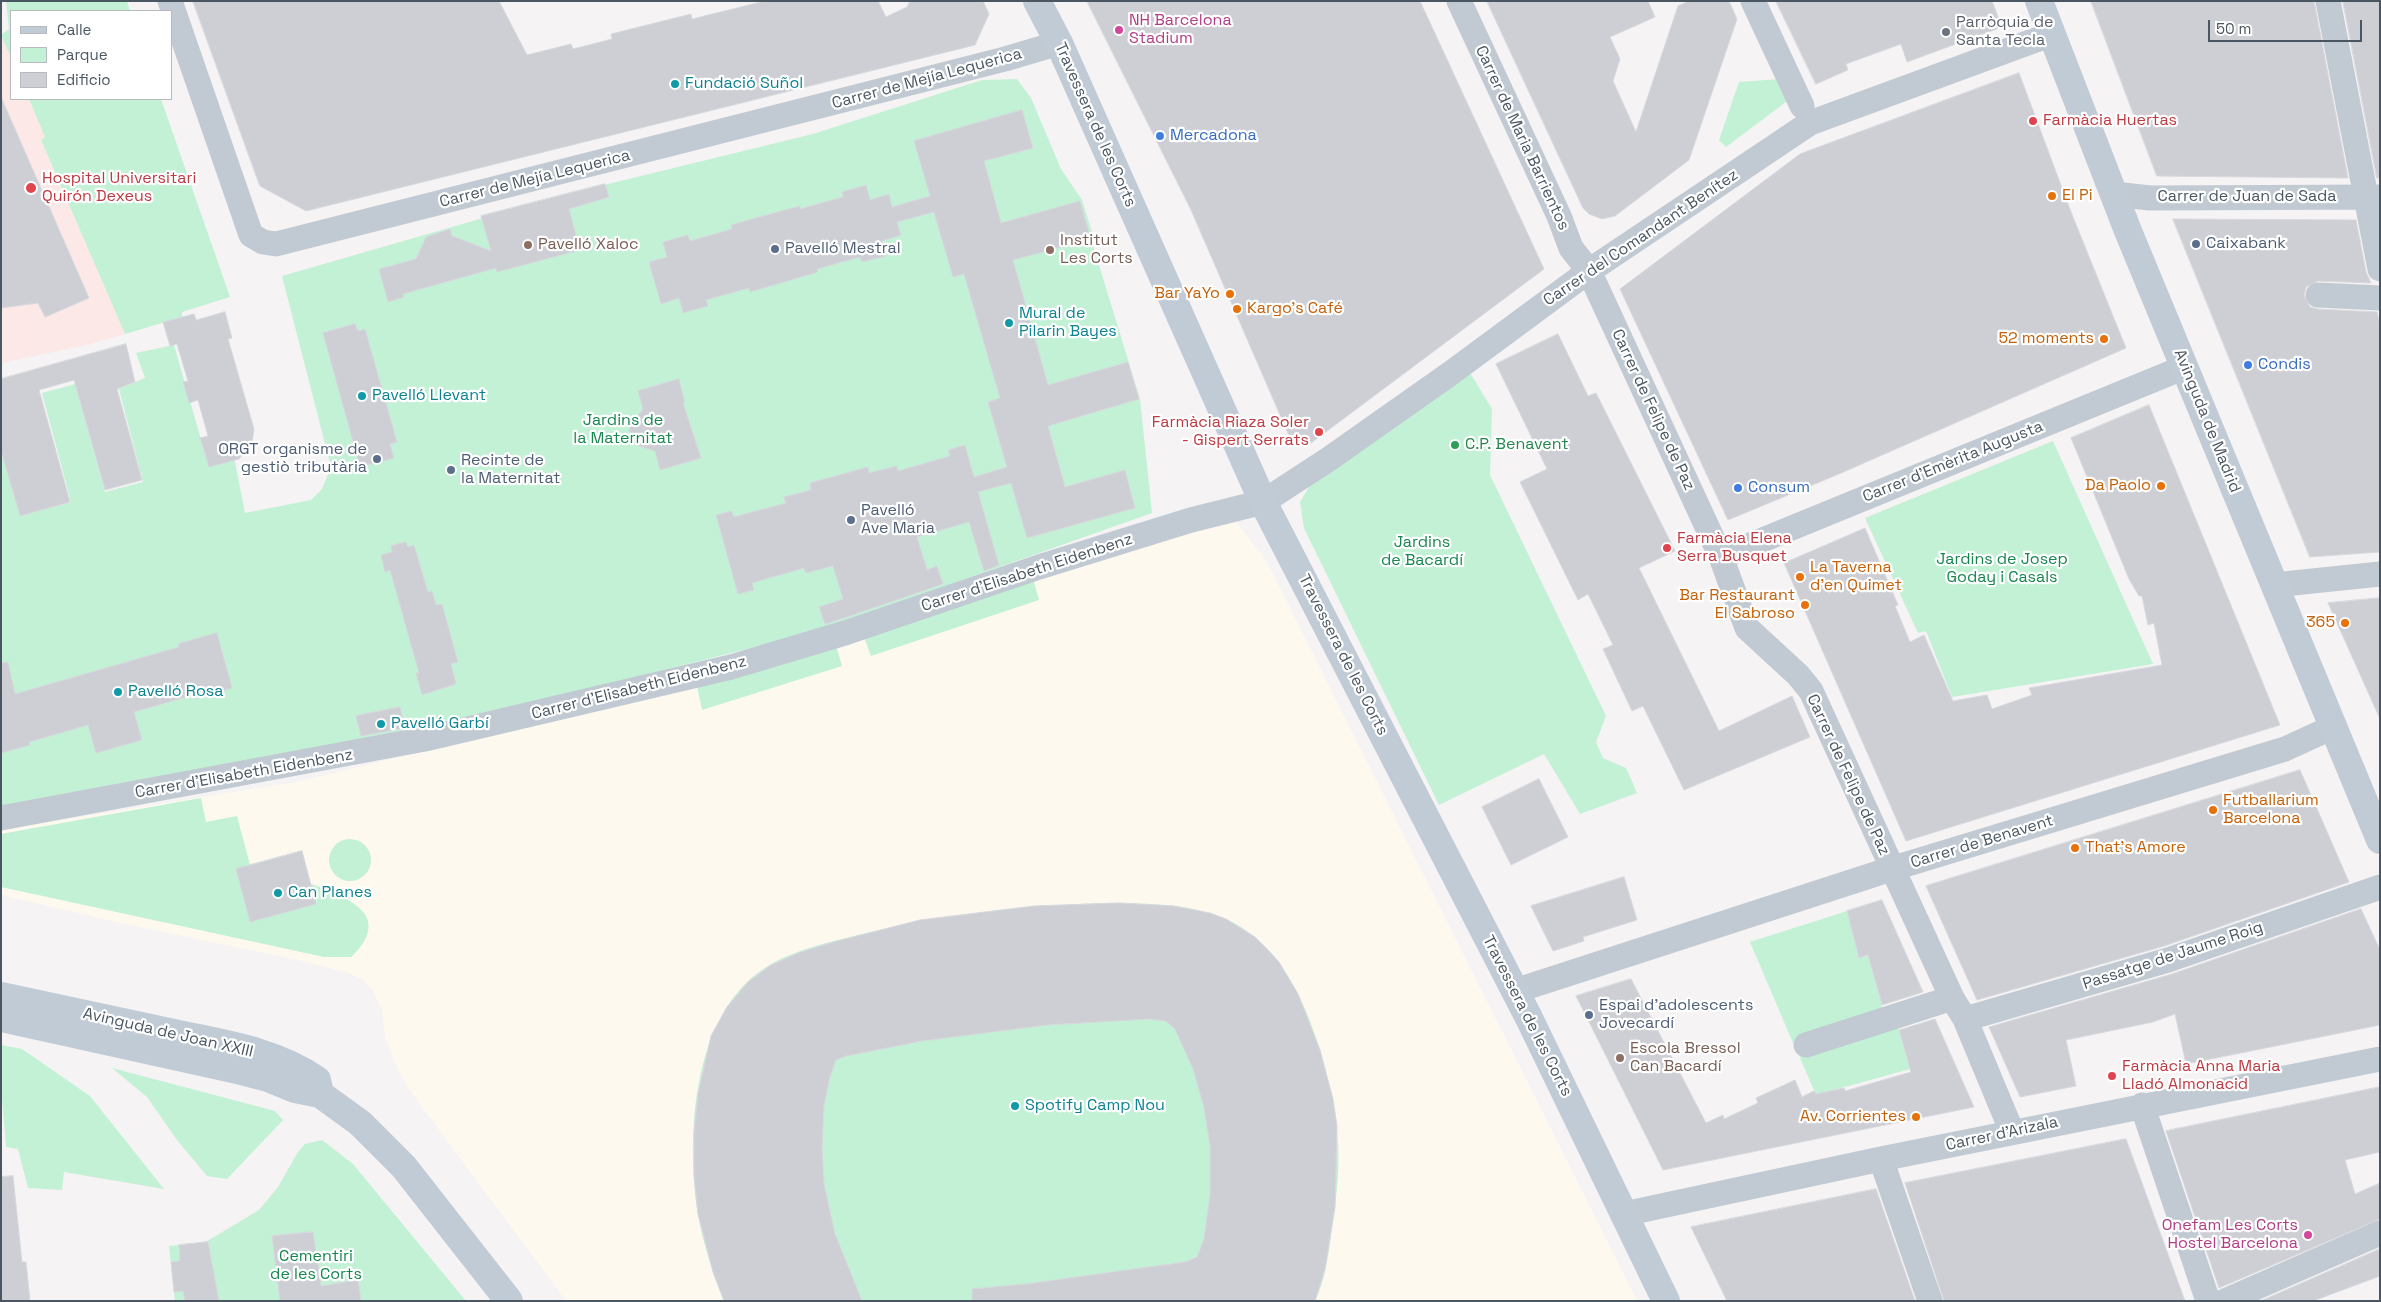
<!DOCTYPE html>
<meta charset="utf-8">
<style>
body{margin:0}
#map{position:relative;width:2381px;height:1302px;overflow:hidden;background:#f5f3f3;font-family:"Space Grotesk",sans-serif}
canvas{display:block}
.frame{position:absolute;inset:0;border:2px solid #4a5661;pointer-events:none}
.legend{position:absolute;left:10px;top:10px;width:162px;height:90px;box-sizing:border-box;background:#fff;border:1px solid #b7bbc0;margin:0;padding:6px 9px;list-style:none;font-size:15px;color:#4a5661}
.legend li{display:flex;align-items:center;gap:10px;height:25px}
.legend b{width:25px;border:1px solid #b7bbc0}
.scale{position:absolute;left:2208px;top:20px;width:154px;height:22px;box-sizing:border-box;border:2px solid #4a5661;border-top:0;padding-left:6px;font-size:15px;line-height:18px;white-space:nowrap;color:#4a5661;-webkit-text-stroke:4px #fff;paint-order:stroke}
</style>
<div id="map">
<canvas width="2381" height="1302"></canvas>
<div class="frame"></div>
<ul class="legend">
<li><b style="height:6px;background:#c1cbd6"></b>Calle</li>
<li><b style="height:14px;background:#c3f1d5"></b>Parque</li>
<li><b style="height:14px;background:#cdcfd5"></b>Edificio</li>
</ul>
<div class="scale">50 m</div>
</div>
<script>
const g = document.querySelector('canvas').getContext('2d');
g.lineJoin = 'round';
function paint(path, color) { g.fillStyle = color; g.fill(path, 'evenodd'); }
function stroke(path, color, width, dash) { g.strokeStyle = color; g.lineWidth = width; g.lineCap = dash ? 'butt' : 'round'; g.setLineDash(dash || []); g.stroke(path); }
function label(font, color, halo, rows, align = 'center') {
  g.font = font + ' "Space Grotesk",sans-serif'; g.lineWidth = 4.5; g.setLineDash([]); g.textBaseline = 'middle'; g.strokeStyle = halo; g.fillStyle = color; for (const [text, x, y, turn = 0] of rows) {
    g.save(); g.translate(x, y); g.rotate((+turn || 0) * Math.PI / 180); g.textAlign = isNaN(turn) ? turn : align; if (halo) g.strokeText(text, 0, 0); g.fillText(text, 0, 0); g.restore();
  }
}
const commercial = new Path2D(`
 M1230 514 1266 560 1637 1301H566L408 1088 396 1065 385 1038 382 1010 373 991 363 979 345 972 298 960 121 923 1 895V830L296 782 691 687Z`);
const medical = new Path2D(`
 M1 35 11 58V99H29L46 138 41 140 125 334 86 345 1 363Z`);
const green = new Path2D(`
 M6 1H127L130 11H11V58L1 35 9 29Z
 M1017 79 1031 98 1061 169 1082 200 1094 238 1091 239 1140 399 1152 513 822 630 585 690 355 741 1 806V451L20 516 71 502 42 393 75 384 105 492 143 482 119 389 145 378 136 353 174 345 208 464 234 457 245 513 311 500 322 489 331 467 282 276 563 195 813 134 982 80Z
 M1780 79 1790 99 1726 147 1719 140 1739 82Z
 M29 99H161L230 297 182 312V317L125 334 41 140 45 137Z
 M1469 371 1492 409 1490 475 1606 716 1596 742 1603 758 1626 768 1637 793 1580 814 1544 754 1439 805 1304 528 1300 502 1312 482Z
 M2053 441 2153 664 1952 697 1926 631 1918 633 1865 518Z
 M1033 579 1039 600 871 656 864 637Z
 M836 645 842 666 702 710 697 686Z
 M201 798 206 822 237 816 250 865C276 873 354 892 366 916 374 932 361 948 351 957H324L1 887V834Z
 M329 860a21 21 0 1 1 42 0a21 21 0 1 1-42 0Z
 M1119 903C1166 904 1218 905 1256 938 1306 981 1327 1063 1336 1126 1342 1161 1336 1200 1331 1235 1328 1257 1325 1281 1315 1301H724C713 1273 703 1244 698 1214 686 1139 692 1021 759 972 786 952 822 944 854 936 942 914 1029 904 1119 903Z
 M1847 911 1859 958 1868 955 1884 1014 1793 1043 1750 942Z
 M1896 1020 1910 1069 1816 1095 1798 1053Z
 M1 1045 22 1049 90 1096 164 1189 64 1172 62 1190 28 1188 18 1149 6 1147 1 1085Z
 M112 1068 275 1111 283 1120 227 1179 207 1176 177 1140 147 1097Z
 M322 1140 353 1164 466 1301H175L169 1246 204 1243 259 1210 278 1187 298 1152 305 1144Z`);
const building = new Path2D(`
 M193 1H499L527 55 571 44 573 49 612 39 611 34 691 14 692 19 765 1H878L886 17 907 7 910 1H983L989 14 975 45 306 211 260 186Z
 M1087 1H1420L1544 269 1311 443 1302 446 1294 443 1290 438 1191 210Z
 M1487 1H1648L1655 17 1610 37 1620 59 1613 81 1636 132 1678 6 1689 1H1729L1737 19 1689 160 1615 216 1602 219 1589 214 1583 208Z
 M1776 1H1992L2002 27 1907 62 1901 44 1846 64 1848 70 1816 84Z
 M2091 1H2314L2348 178 2157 176Z
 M2343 1H2380V178H2377Z
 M2019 73 2071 212 2126 348 1839 474 1728 520 1620 289 1800 154Z
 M1 97 89 298 45 317 38 303 1 308Z
 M1022 110 1033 148 984 161 1001 223 1080 201 1091 239 1013 260 1048 385 1128 362 1139 399 1048 426 1065 487 1125 470 1135 508 1027 538 1011 483 978 492 999 565 984 571 969 522 917 537 927 570 937 566 943 584 841 619 825 624 819 607 843 599 833 566 806 573 804 568 752 583 754 590 738 594 716 515 732 511 734 517 786 503 784 497 811 490 810 483 868 467 869 473 897 466 898 471 950 456 948 450 965 445 974 477 1007 467 988 402 1000 398 964 274 953 277 934 212 897 222 901 235 882 241 886 256 862 262 860 257 817 269 818 272 750 292 749 288 706 300 708 306 683 313 679 298 661 304 649 262 667 257 663 242 688 235 690 241 732 229 731 225 759 217 800 206V209L843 197 842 192 866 185 870 200 889 194 892 207 930 196 914 141Z
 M605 184 609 197 569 209 580 250 497 272 496 268 403 294 404 297 388 302 379 269 416 259 426 237 450 229 452 236 491 251 481 216Z
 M2173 219 2356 220 2366 272 2371 283 2318 281 2306 287 2304 295 2310 307 2317 309 2377 312 2380 326V552L2310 557Z
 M225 312 232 338 228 339 254 429 252 443 239 459 209 467 200 438 208 436 198 400 189 403 183 382 188 381 177 344 170 346 163 322 194 314 196 320Z
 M355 324 358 331 365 329 397 442 390 444 394 458 360 467 323 333Z
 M1558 334 1588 396 1596 393 1675 551 1639 568 1719 731 1792 696 1810 737 1684 790 1643 706 1632 711 1603 649 1613 645 1588 594 1578 600 1520 482 1547 469 1496 364Z
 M126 344 135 382 117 389 142 480 105 490 74 380 39 390 70 502 20 516 1 451V379Z
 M679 379 685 403H683L701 458 660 470 655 451 636 445 630 438 629 428 643 409 638 391Z
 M2149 405 2280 725 1906 841 1784 563 1865 528 1898 605 1895 606 1910 642 1924 635 1953 701 1987 695 1992 709 2032 695 2029 688 2162 665 2154 623 2148 625 2142 596H2139L2129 579 2071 438Z
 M406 542 408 547 414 545 428 592 432 591 436 605 442 604 458 662 451 664 456 684 422 695 416 673H419L390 570 385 572 381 555 392 552 391 546Z
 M2380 598V719L2328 603Z
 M217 633 232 688 194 699 193 695 134 712 142 740 96 753 88 725 29 742 30 745 1 753V663L8 662 15 694 179 647 178 644Z
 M400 707 405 728 361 736 356 716Z
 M2300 770 2349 882 2164 946 1977 1000 1926 886Z
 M1539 779 1568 837 1511 865 1482 807Z
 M302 851 316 904 250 922 236 869Z
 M1624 877 1637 920 1583 937 1584 941 1553 951 1531 906Z
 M1882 900 1923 992 1882 1005 1868 955 1859 958 1847 911Z
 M1119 903 1174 906 1210 913 1226 919 1255 937 1266 948 1279 962 1298 994 1320 1050 1333 1099 1337 1126 1335 1207 1325 1269 1315 1301H972V1289L1026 1284 1185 1262 1197 1257 1204 1239 1210 1195V1146L1204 1108 1193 1069 1175 1029 1166 1021 1149 1019 1047 1025 922 1041 846 1056 836 1060 830 1077 824 1105 822 1147 824 1184 835 1234 862 1301H724L713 1272 698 1214 694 1176V1133L698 1094 711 1036 727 1007 748 982 771 965 798 953 830 943 920 920 1034 906Z
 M2361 909 2380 950V1025L2186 1064 2175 1014 2153 1022 2066 1040 2076 1086 2020 1097 1989 1027 2172 974Z
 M1631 979 1706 1123 1723 1115 1724 1119 1758 1103 1756 1098 1795 1080 1802 1097 1814 1091 1816 1094 1844 1088 1845 1091 1911 1072 1899 1030 1935 1019 1974 1107 1663 1170 1576 996Z
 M2380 1087V1152L2345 1160 2355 1194 2380 1183V1219L2219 1288 2166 1131Z
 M2126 1139 2185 1301H1944L1905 1183Z
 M13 1176 22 1262H26L30 1301H1V1177Z
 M1876 1189 1915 1301H1727L1691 1227Z
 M313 1232 321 1286 358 1280 361 1301H280L272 1236Z
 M208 1242 219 1301H185L183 1291 174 1292 171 1262 180 1261 179 1245Z
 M2380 1249V1276L2313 1301H2261Z`);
const street = new Path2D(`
 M170 1 251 235 263 242 276 244 1005 59 1059 43
 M1459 1 1559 216 1571 248 1589 271 1721 557 1747 628 1798 675 1811 691 1952 998 1965 1019 2012 1132
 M1753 1 1802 106
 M2328 1 2380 269
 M2114 194 2150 198 2380 197
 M2318 295 2380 298
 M1721 557 2185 367
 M2274 585 2380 574
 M1 818 425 739 731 667 845 633 1039 567 1191 520 1263 502 1329 459 1451 373 1589 271 1810 123 2052 34
 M1515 991 1891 869 2285 749 2333 727
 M1965 1019 2168 960 2380 887
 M1806 1045 1952 998
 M2142 1105 2208 1301
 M1881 1159 1930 1301
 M1624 1214 1881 1159 2380 1059
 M2225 1301 2380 1233`);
const secondary = new Path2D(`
 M1037 1 1059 43 1263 502 1529 1018 1666 1301
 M2039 1 2128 231 2380 840
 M1 996C57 1008 113 1020 169 1032 219 1043 275 1050 317 1080L320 1094
 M1 1018 233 1069 268 1078 295 1089 320 1094 360 1123 404 1167 509 1301`);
const markers = [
 [1119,30,5,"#d1479c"],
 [1946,32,5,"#6b7280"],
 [675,84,5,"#0f9aa8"],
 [2033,121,5,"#e0444e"],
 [1160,136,5,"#3f7fe0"],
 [31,188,6,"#e0444e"],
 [2052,196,5,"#e8710a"],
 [2196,244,5,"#5c6f8a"],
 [528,245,5,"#8d6e63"],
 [775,249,5,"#5c6f8a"],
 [1050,250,5,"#8d6e63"],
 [1230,294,5,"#e8710a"],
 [1237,309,5,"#e8710a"],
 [1009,323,5,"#0f9aa8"],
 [2104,339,5,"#e8710a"],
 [2248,365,5,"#3f7fe0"],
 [362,396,5,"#0f9aa8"],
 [1319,432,5,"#e0444e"],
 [1455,445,5,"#2e9e5b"],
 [377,459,5,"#5c6f8a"],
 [451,470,5,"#5c6f8a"],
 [2161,486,5,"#e8710a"],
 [1738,488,5,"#3f7fe0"],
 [851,520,5,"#5c6f8a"],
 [1667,548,5,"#e0444e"],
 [1800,577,5,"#e8710a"],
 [1805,605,5,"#e8710a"],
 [2345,623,5,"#e8710a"],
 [118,692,5,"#0f9aa8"],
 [381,724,5,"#0f9aa8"],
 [2213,810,5,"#e8710a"],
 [2075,848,5,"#e8710a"],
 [278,893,5,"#0f9aa8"],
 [1589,1015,5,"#5c6f8a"],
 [1620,1058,5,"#8d6e63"],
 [2112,1076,5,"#e0444e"],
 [1015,1106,5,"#0f9aa8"],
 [1916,1117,5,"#e8710a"],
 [2308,1235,5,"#d1479c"]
];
const hotelNames = [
 ["NH Barcelona",1129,21],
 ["Stadium",1129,39],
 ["Onefam Les Corts",2298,1226,"right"],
 ["Hostel Barcelona",2298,1244,"right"]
];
const worshipNames = [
 ["Parròquia de",1956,23],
 ["Santa Tecla",1956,41]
];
const streetNames = [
 ["Carrer de Mejía Lequerica",927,79,-15],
 ["Travessera de les Corts",1095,125,66],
 ["Carrer de Maria Barrientos",1522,138,65],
 ["Carrer de Mejía Lequerica",535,179,-14],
 ["Carrer de Juan de Sada",2247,197],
 ["Carrer del Comandant Benítez",1641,238,-34],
 ["Carrer de Felipe de Paz",1653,410,65],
 ["Avinguda de Madrid",2207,421,68],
 ["Carrer d'Emèrita Augusta",1953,462,-22],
 ["Carrer d'Elisabeth Eidenbenz",1027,573,-18],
 ["Travessera de les Corts",1343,655,63],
 ["Carrer d'Elisabeth Eidenbenz",639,688,-14],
 ["Carrer d'Elisabeth Eidenbenz",244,774,-10],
 ["Carrer de Felipe de Paz",1848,775,65],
 ["Carrer de Benavent",1982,842,-17],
 ["Passatge de Jaume Roig",2173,956,-18],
 ["Travessera de les Corts",1527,1016,63],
 ["Avinguda de Joan XXIII",168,1033,13],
 ["Carrer d'Arizala",2002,1134,-12]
];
const cultureNames = [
 ["Fundació Suñol",685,84],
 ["Mural de",1019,314],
 ["Pilarin Bayes",1019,332],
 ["Pavelló Llevant",372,396],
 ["Pavelló Rosa",128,692],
 ["Pavelló Garbí",391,724],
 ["Can Planes",288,893],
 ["Spotify Camp Nou",1025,1106]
];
const healthNames = [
 ["Farmàcia Huertas",2043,121],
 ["Hospital Universitari",42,179],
 ["Quirón Dexeus",42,197],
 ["Farmàcia Riaza Soler",1309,423,"right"],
 ["- Gispert Serrats",1309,441,"right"],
 ["Farmàcia Elena",1677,539],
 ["Serra Busquet",1677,557],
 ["Farmàcia Anna Maria",2122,1067],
 ["Lladó Almonacid",2122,1085]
];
const shopNames = [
 ["Mercadona",1170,136],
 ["Condis",2258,365],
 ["Consum",1748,488]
];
const foodNames = [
 ["El Pi",2062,196,"left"],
 ["Bar YaYo",1220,294],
 ["Kargo's Café",1247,309,"left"],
 ["52 moments",2094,339],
 ["Da Paolo",2151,486],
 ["La Taverna",1810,568,"left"],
 ["d'en Quimet",1810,586,"left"],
 ["Bar Restaurant",1795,596],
 ["El Sabroso",1795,614],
 ["365",2335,623],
 ["Futballarium",2223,801,"left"],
 ["Barcelona",2223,819,"left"],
 ["That's Amore",2085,848,"left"],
 ["Av. Corrientes",1906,1117]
];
const educationNames = [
 ["Institut",1060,241],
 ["Les Corts",1060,259],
 ["Pavelló Xaloc",538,245],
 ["Escola Bressol",1630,1049],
 ["Can Bacardí",1630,1067]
];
const serviceNames = [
 ["Caixabank",2206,244],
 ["Pavelló Mestral",785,249],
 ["ORGT organisme de",367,450,"right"],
 ["gestiò tributària",367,468,"right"],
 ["Recinte de",461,461],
 ["la Maternitat",461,479],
 ["Pavelló",861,511],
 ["Ave Maria",861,529],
 ["Espai d'adolescents",1599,1006],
 ["Jovecardí",1599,1024]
];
const parkNames = [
 ["Jardins de",623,421],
 ["la Maternitat",623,439],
 ["Jardins",1422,543],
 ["de Bacardí",1422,561],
 ["Jardins de Josep",2002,560],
 ["Goday i Casals",2002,578],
 ["Cementiri",316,1257],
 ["de les Corts",316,1275]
];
const leisureNames = [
 ["C.P. Benavent",1465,445]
];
paint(commercial, '#fdf9ef');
paint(medical, '#fce8e6');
paint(green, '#c3f1d5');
paint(building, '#cdcfd5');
stroke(building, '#d7d9de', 1);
stroke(street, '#c1cad2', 25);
stroke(secondary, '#c1cbd6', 28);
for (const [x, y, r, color] of markers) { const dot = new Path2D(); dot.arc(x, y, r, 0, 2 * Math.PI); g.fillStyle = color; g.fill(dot); stroke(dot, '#fff', 2); }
label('16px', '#b23c85', '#fff', hotelNames, 'left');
label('16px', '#5b616d', '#fff', worshipNames, 'left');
label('16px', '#4a5661', '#fff', streetNames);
label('16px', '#0d838f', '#fff', cultureNames, 'left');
label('16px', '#be3a42', '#fff', healthNames, 'left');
label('16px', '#366cbe', '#fff', shopNames, 'left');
label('16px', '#c56008', '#fff', foodNames, 'right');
label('16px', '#785e54', '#fff', educationNames, 'left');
label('16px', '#4e5e75', '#fff', serviceNames, 'left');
label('16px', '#17864f', '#fff', parkNames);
label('16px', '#27864d', '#fff', leisureNames, 'left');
</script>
